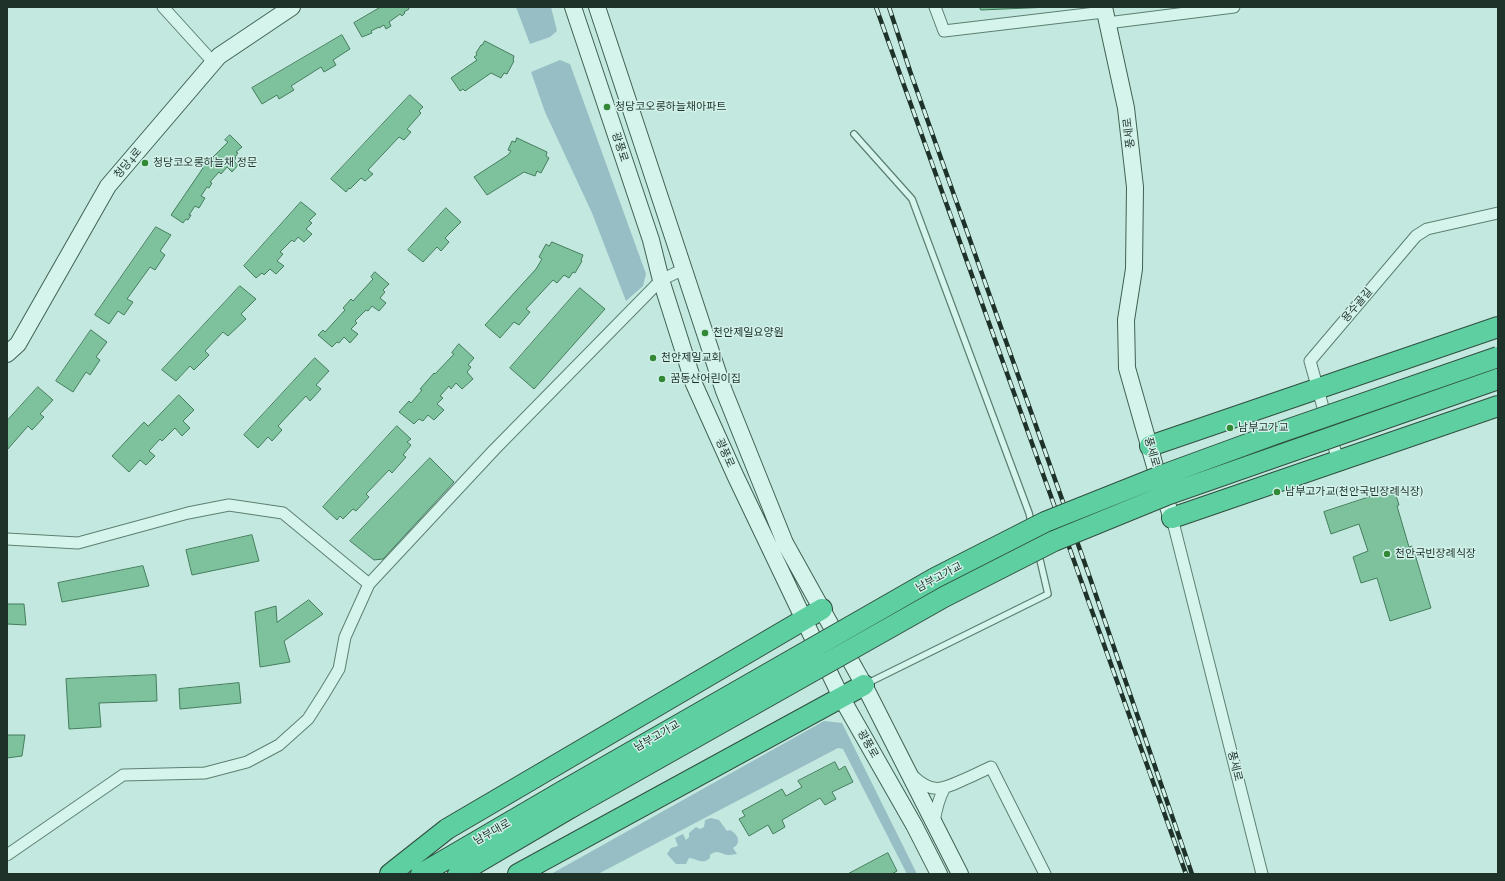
<!DOCTYPE html>
<meta charset="utf-8">
<style>
body{margin:0}
#map{position:relative;width:1505px;height:881px;overflow:hidden;background:#c3e8df;font-family:"Playfair Display",serif}
canvas{display:block}
.frame{position:absolute;inset:0;border:8px solid #1e3229;pointer-events:none}
</style>
<div id="map">
<canvas width="1505" height="881"></canvas>
<div class="frame"></div>
</div>
<script>
const g = document.querySelector('canvas').getContext('2d');
g.lineJoin = 'round';
function paint(path, color) { g.fillStyle = color; g.fill(path, 'evenodd'); }
function stroke(path, color, width, dash) { g.strokeStyle = color; g.lineWidth = width; g.lineCap = dash ? 'butt' : 'round'; g.setLineDash(dash || []); g.stroke(path); }
function label(font, color, halo, rows, align = 'center') {
  g.font = font + ' "Playfair Display","Noto Sans KR",serif'; g.lineWidth = 3; g.setLineDash([]); g.textBaseline = 'middle'; g.strokeStyle = halo; g.fillStyle = color; for (const [text, x, y, turn = 0] of rows) {
    g.save(); g.translate(x, y); g.rotate((+turn || 0) * Math.PI / 180); g.textAlign = isNaN(turn) ? turn : align; if (halo) g.strokeText(text, 0, 0); g.fillText(text, 0, 0); g.restore();
  }
}
const green = new Path2D(`
 M516 7H551L557 31 550 37 530 44Z
 M560 60 570 64 646 274 643 286 626 301 592 213 545 112 531 72Z
 M824 721 842 723 917 874H907L843 749 838 748 598 874H551Z
 M711 818 719 820 727 831 730 830C738 834 742 843 733 848L737 854C734 854 732 855 730 855 722 855 717 848 710 855V858C703 865 698 859 689 858L686 864H676L667 854 671 848 678 846 675 838 683 834 686 840 689 837V833L696 827 700 829 704 827 705 820Z`);
const building = new Path2D(`
 M381 7H408L409 9 404 12 405 13 402 16 400 14 389 22 391 26 386 29 384 25 379 28V27L371 31 372 33 362 37 354 23Z
 M980 7H1050L981 10Z
 M342 35 350 49 333 60 336 65 324 72 321 67 291 86 294 90 279 99 277 95 262 104 252 88Z
 M485 41 514 56 513 60 514 61 507 74 504 73 501 78 491 73 465 91 463 89 460 91 451 78 477 60 474 57 477 55 476 53 481 45H482Z
 M410 95 423 107 419 111 421 113 407 129 411 132 404 140 399 137 368 170 373 174 365 181 361 178 350 189 349 188 346 192 331 179Z
 M230 135 242 147 236 152 238 153 235 157 236 158 234 161 238 165 232 172 227 167 221 174 219 172 210 182 212 183 209 188 207 187 201 196 205 198 199 208 195 206 189 215H191L188 220 186 219 183 223 171 215 203 168 201 167 206 161 208 162 228 142 225 140Z
 M517 138 547 152 546 156 549 158 541 173 537 171 535 176 524 172 487 195 474 177 508 155 511 151 508 150 512 141 515 142Z
 M301 202 316 214 309 221 312 223 306 229 312 234 304 242 298 237 294 242 292 240 280 252 283 254 277 261 284 266 276 274 270 269 264 275 262 273 256 278 244 266Z
 M446 208 461 222 445 238 449 242 441 251 437 247 423 262 408 250Z
 M156 227 171 235 160 251 165 255 155 270 150 267 127 299 133 302 124 315 118 311 109 324 95 315Z
 M552 242 583 255 581 260 582 261 575 273 573 272 569 278 564 275 557 283 553 280 526 309 530 312 519 325 514 322 500 338 485 325 536 269 542 259 539 257 546 244 549 246Z
 M375 272 389 284 383 290 385 292 380 298 386 303 379 311 372 306 368 311 366 310 355 321 357 323 351 329 358 334 350 343 344 337 339 343 337 342 332 347 318 335 323 330 325 332 345 310 343 308 351 299 353 301 373 279 371 277Z
 M240 286 256 299 241 314 246 319 228 336 223 332 205 351 209 355 194 370 190 366 176 381 162 370Z
 M580 288 605 309 534 389 510 368Z
 M91 330 107 342 96 357 100 360 90 375 86 372 73 392 56 381Z
 M459 344 474 358 468 365 471 367 467 372 473 379 462 389 456 383 451 389 449 386 440 396 443 398 437 404 444 410 434 420 428 415 423 421 419 419 414 424 399 412 409 401 411 403 422 390 420 389 434 373 435 374 454 354 452 353Z
 M315 358 329 371 316 385 321 389 310 401 306 396 278 426 282 430 272 441 268 437 258 448 244 435Z
 M38 387 53 400 40 414 44 417 32 430 28 426 7 450V421Z
 M179 395 194 410 183 421 190 428 182 436 175 428 162 441 160 439 149 451 155 456 146 465 140 460 129 472 112 456 144 422 148 426Z
 M397 426 411 439 407 442 411 445 403 455 406 457 392 473 389 470 366 494 369 497 356 511 353 509 343 519 340 516 337 520 323 507Z
 M430 458 454 482 383 559 374 560 350 541Z
 M1394 489 1399 505 1397 506 1409 547 1412 546 1414 551 1431 608 1390 621 1377 578 1361 583 1353 557 1368 551 1359 524 1331 534 1324 512Z
 M252 535 259 561 192 575 186 550Z
 M143 566 149 586 62 602 58 583Z
 M309 600 323 614 284 641 290 662 260 667 255 612 276 606 277 622Z
 M7 604H24L26 625 7 624Z
 M156 675 157 701 99 703 101 727 69 729 66 679Z
 M239 683 241 703 180 709 179 689Z
 M7 735H25L22 756 7 758Z
 M835 762 839 770 845 766 853 782 832 792 836 799 825 805 820 798 782 820 785 827 773 834 768 825 749 836 739 819 745 816 742 811 782 789 786 796 802 787 798 781Z
 M888 853 897 871 892 874H848Z`);
const path = new Path2D(`
 M675 873V874`);
const lane = new Path2D(`
 M854 134 912 199 1029 513 1048 594 866 684`);
const street = new Path2D(`
 M163 7 213 62
 M935 7 944 31 1104 12
 M1107 23 1234 7
 M1338 461 1310 361 1416 236 1427 229 1498 213
 M1172 518 1262 874
 M7 539 78 543 188 513 229 505 283 513 369 584 494 450 661 280 684 269
 M913 776C932 794 941 790 963 780 973 776 982 771 991 767L1045 874
 M934 822C936 810 938 800 944 789
 M7 855 123 775 205 773 247 762 279 745 308 719 324 694 339 669 345 637 369 584`);
const secondary = new Path2D(`
 M573 7 651 240 661 280 694 384 735 475 841 697 914 825 939 874
 M597 7 724 391 785 543 864 685 960 874
 M1104 7 1126 108 1135 187 1134 269 1126 320 1127 368 1160 484 1172 518
 M7 354 18 344 108 186 219 56 292 7`);
const highway = new Path2D(`
 M1150 446 1498 327
 M1172 518 1498 406
 M390 874 447 829 822 609
 M421 874 563 791
 M458 874 572 807
 M518 874 864 685`);
const rail = new Path2D(`
 M876 7C980 296 1082 585 1186 874
 M889 7 910 71 1090 578 1192 874`);
const highwayBridge = new Path2D(`
 M563 791 935 578 1045 522 1163 475 1275 434 1498 357
 M572 807 944 597 1054 541 1169 494 1498 379`);
const markers = [
 [607,107,4,"#338836"],
 [145,163,4,"#338836"],
 [705,333,4,"#338836"],
 [653,358,4,"#338836"],
 [662,379,4,"#338836"],
 [1230,428,4,"#338836"],
 [1277,492,4,"#338836"],
 [1387,554,4,"#338836"]
];
const poiNames = [
 ["청당코오롱하늘채아파트",615,107],
 ["청당코오롱하늘채 정문",153,163],
 ["천안제일요양원",713,333],
 ["천안제일교회",661,358],
 ["꿈동산어린이집",670,379],
 ["남부고가교",1238,428],
 ["남부고가교(천안국빈장례식장)",1285,492],
 ["천안국빈장례식장",1395,554]
];
const streetNames = [
 ["풍세로",1129,133,-97],
 ["광풍로",620,147,72],
 ["청당4로",128,163,-50],
 ["용수골길",1357,305,-50],
 ["풍세로",1152,452,74],
 ["광풍로",725,453,66],
 ["남부고가교",939,577,-28],
 ["남부고가교",657,736,-30],
 ["광풍로",868,744,60],
 ["풍세로",1235,766,76],
 ["남부대로",492,832,-30]
];
paint(green, '#98bec5');
paint(building, '#7dc29d');
stroke(building, '#457d5d', 1);
stroke(lane, '#5c8071', 8);
stroke(street, '#5c8071', 13);
stroke(secondary, '#3f6252', 18);
stroke(highway, '#304e3f', 22);
stroke(path, '#5c8071', 2.5, [3, 2]);
stroke(lane, '#d5f4ec', 5.5);
stroke(street, '#d5f4ec', 11);
stroke(secondary, '#d5f4ec', 16);
stroke(highway, '#5dcfa1', 20);
stroke(rail, '#1e3229', 4.5);
stroke(rail, '#d1f1e9', 3, [9]);
stroke(highwayBridge, '#304e3f', 22, []);
stroke(highwayBridge, '#5dcfa1', 20);
for (const [x, y, r, color] of markers) { const dot = new Path2D(); dot.arc(x, y, r, 0, 2 * Math.PI); g.fillStyle = color; g.fill(dot); stroke(dot, '#d1f1e9', 1.5); }
label('11px', '#1e3229', '#d1f1e9', poiNames, 'left');
label('11px', '#1e3229', '#d1f1e9', streetNames);
</script>
